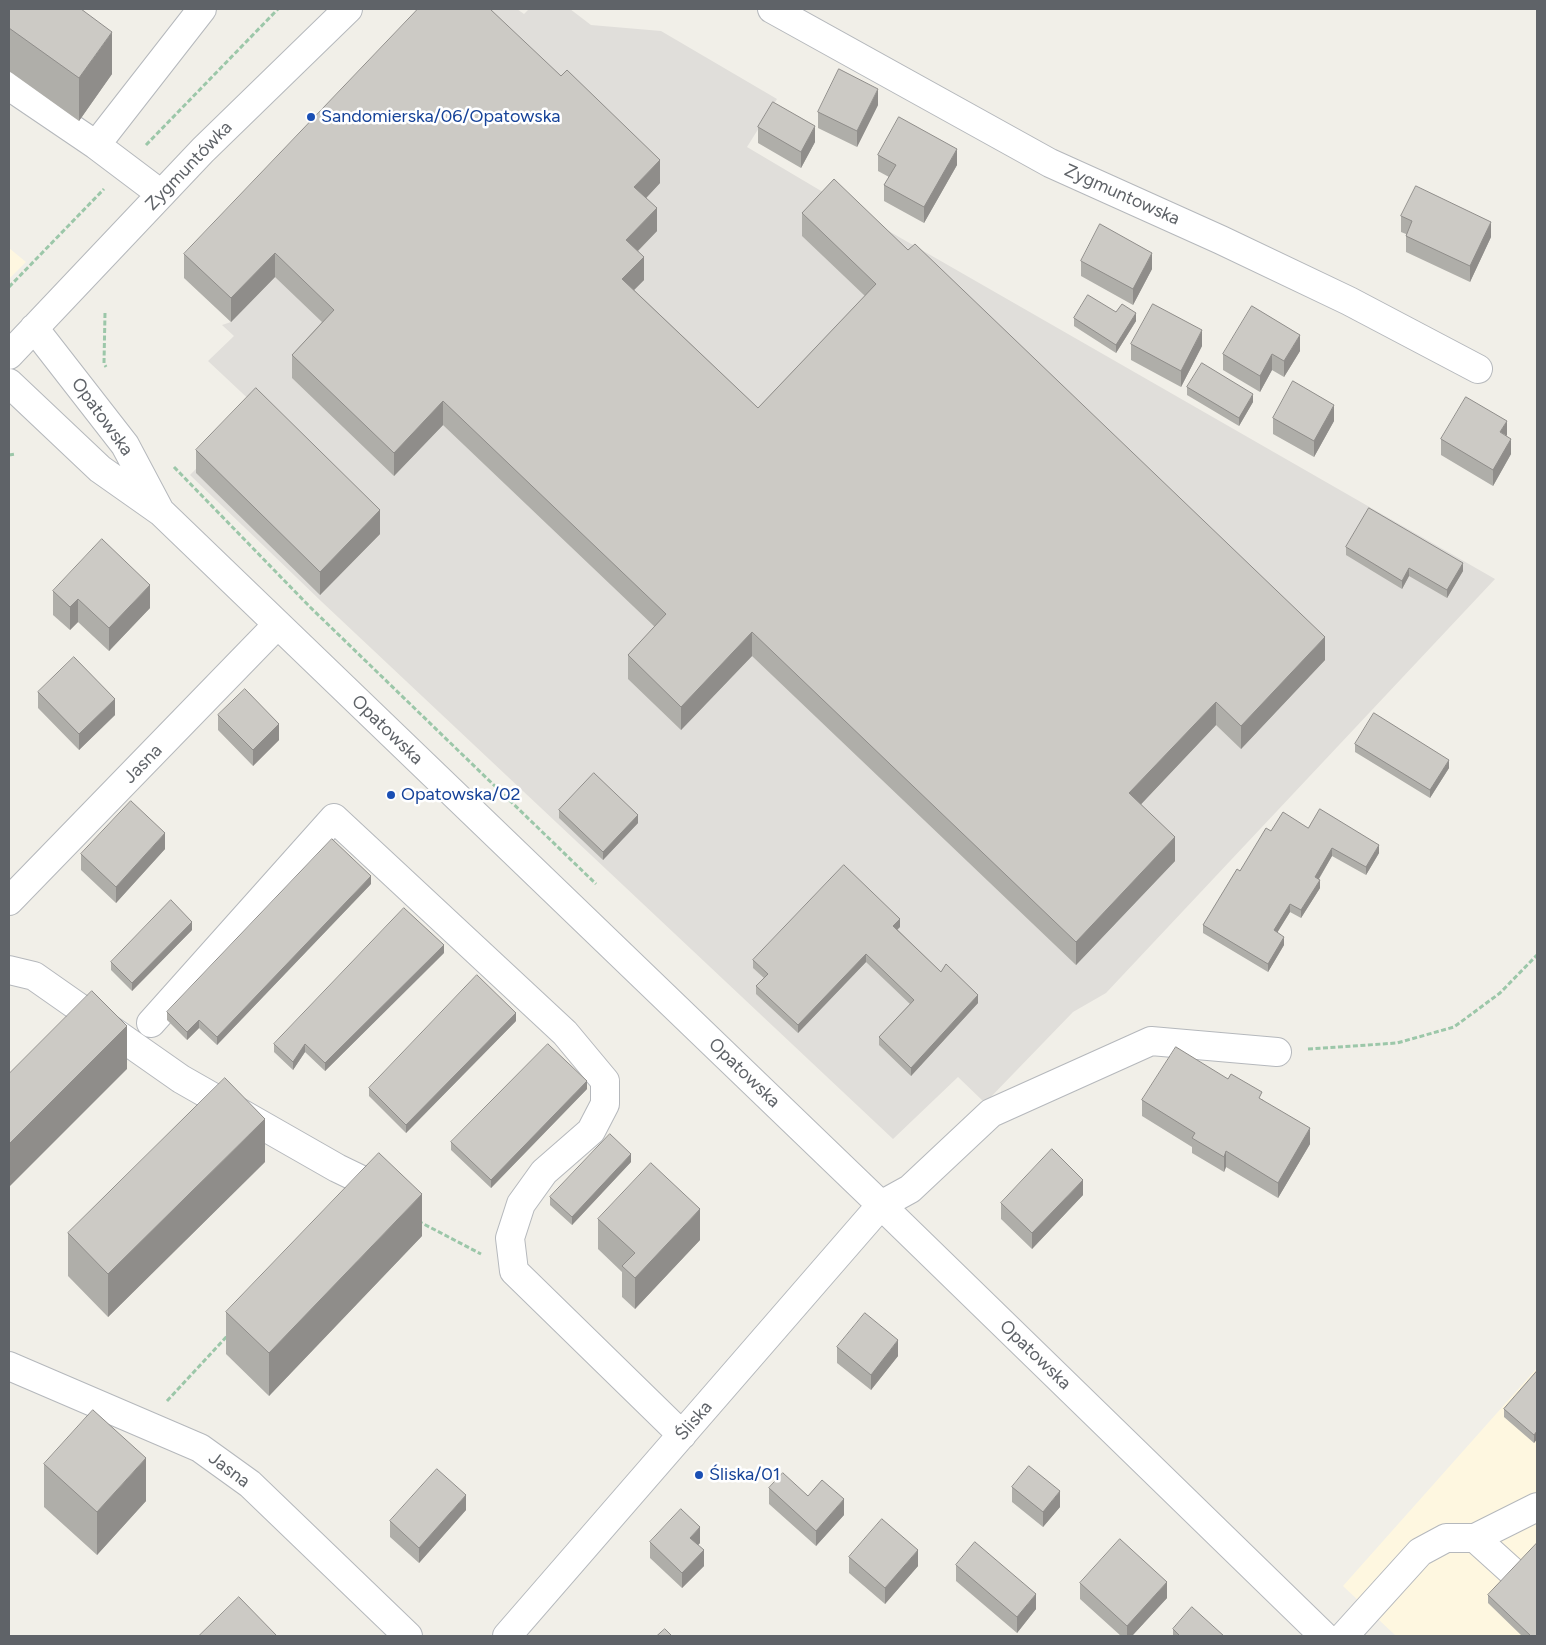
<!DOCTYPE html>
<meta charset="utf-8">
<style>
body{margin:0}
#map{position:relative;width:1546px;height:1645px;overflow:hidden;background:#f1efe8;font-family:Figtree,sans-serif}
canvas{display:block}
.frame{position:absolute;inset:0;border:10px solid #5f6368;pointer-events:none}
</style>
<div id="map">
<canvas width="1546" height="1645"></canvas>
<div class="frame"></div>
</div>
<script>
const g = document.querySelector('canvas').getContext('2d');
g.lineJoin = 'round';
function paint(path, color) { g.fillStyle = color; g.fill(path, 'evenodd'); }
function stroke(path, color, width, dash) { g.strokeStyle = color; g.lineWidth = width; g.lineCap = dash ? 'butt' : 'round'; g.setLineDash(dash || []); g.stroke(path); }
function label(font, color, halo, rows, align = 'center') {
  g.font = font + ' Figtree,sans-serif'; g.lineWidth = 5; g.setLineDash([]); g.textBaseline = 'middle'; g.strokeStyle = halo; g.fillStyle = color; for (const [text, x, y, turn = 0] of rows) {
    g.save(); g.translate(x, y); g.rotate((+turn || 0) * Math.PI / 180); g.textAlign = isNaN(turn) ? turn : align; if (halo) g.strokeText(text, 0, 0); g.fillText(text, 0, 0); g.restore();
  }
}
const commercial = new Path2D(`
 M9 248 26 262 9 279Z
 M1537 1368V1636H1396L1343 1586Z`);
const industrial = new Path2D(`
 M440 9H517L524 14 529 9H570L591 25 661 31 777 99 747 147 892 233 1495 579 1106 993 1073 1012 985 1103 958 1077 893 1139 322 602 190 475 257 407 208 361 234 336 222 325 231 322 184 278Z`);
const path = new Path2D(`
 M146 145 278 9
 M9 287 104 189
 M105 313 104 363 106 367
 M9 455 16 454
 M174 467 310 607 596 884
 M1308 1049 1397 1043 1454 1027 1500 993 1537 955
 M418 1221 481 1254
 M167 1401 229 1334`);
const minor = new Path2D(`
 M772 9 1050 163 1221 240 1349 301 1478 369
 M9 86 96 145 161 194
 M96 145 202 9
 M34 328 125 445 160 511
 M9 355 203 150 348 9
 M9 383 100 469 161 512 881 1205 1324 1636
 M9 901 277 625
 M9 970 34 976 181 1079 337 1168 370 1184 387 1198
 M151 1023 334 818 565 1033 605 1081V1104L591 1131 544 1172 521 1204 510 1238 514 1271 682 1435
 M9 1366 200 1448 250 1484 408 1636
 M1475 1538 1537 1507
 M507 1636 881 1205 910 1189 991 1113 1151 1041 1277 1052
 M1344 1636 1420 1552 1446 1538H1475L1537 1594`);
const wall = new Path2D(`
 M9 9 112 74 79 121 9 71Z
 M878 105 857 147 818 128V112Z
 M758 127 815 142 801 168 758 143Z
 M878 155 957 165 924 223 884 201V185L889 177 878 171Z
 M660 183 646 198 657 231 638 251 644 280 634 290 758 408 865 296 802 236V213L1325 660 1241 749 1216 725 1141 804 1175 861 1076 965 752 656 681 730 628 679V655L655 627 443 425 394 476 292 378V355L322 322 275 277 231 322 184 278V254Z
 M1401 216 1491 237 1470 282 1406 252V234L1401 232Z
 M1081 261 1152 269 1133 305 1081 276Z
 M1116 312 1136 321 1116 353 1074 326V318Z
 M1131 344 1202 346 1181 387 1131 360Z
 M1300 351 1284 377 1272 370 1260 392 1223 370V354Z
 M1187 387 1253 402 1239 426 1187 395Z
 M1273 418 1334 421 1314 457 1273 434Z
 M1507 436 1511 454 1493 486 1441 455V439Z
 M196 450 380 534 320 595 196 473Z
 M1346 547 1463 571 1447 598 1409 576 1402 589 1346 555Z
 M53 591 150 608 109 651 78 622 70 630 53 615Z
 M38 692 115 715 79 750 38 708Z
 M218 715 279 740 253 766 218 730Z
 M1355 744 1449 768 1430 798 1355 752Z
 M559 810 638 823 603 860 559 818Z
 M1308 828 1379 853 1366 875 1332 856 1319 879 1320 888 1301 918 1290 912 1277 932 1284 945 1268 972 1203 933V925L1240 871 1271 831Z
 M165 849 116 903 81 870V854Z
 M371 884 217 1045 199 1028 187 1040 167 1020V1012Z
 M900 927 897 929 941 972 978 1003 911 1076 879 1045V1037L910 1004 866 962 798 1033 756 994V986L764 978 753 968V960Z
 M192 930 132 991 111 970V962Z
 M444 953 325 1071 305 1052 293 1070 274 1052V1044Z
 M516 1021 406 1133 369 1096V1088Z
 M587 1089 491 1188 451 1150V1142Z
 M1262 1099 1310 1144 1278 1198 1226 1167 1224 1172 1192 1153V1147L1142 1116V1100Z
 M265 1162 108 1317 68 1276V1233Z
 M631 1162 572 1225 550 1205V1197Z
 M1083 1195 1032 1249 1001 1219V1203Z
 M598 1219 700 1240 635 1309 622 1297V1272L598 1249Z
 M422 1236 269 1396 226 1354V1312Z
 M837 1347 898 1356 871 1390 837 1363Z
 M1537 1371V1439L1534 1443 1504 1417V1409Z
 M44 1464 146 1501 97 1555 44 1507Z
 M1012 1487 1060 1507 1043 1527 1012 1502Z
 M769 1488 808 1496 844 1515 816 1546 769 1504Z
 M466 1510 419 1563 390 1537V1521Z
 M650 1542 700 1543 698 1545 704 1566 682 1588 650 1558Z
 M849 1557 918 1566 885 1604 849 1573Z
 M956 1565 1036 1609 1017 1633 956 1581Z
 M1080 1583 1167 1598 1132 1636H1121L1080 1599Z
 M1488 1595 1537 1636H1522L1488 1603Z
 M1173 1629 1224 1636H1173Z`);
const shadedWall = new Path2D(`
 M112 32V74L79 121V78Z
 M878 89V105L857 147V131Z
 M815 126V142L801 168V152Z
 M957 149V165L924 223V207Z
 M660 160V183L634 211V187Z
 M657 208V231L626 263V240Z
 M1491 222V237L1470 282V266Z
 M275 253V277L231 322V298Z
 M1152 253V269L1133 305V289Z
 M644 257V280L622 302V279Z
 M1136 313V321L1116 353V345Z
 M1202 330V346L1181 387V371Z
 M1300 335V351L1284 377V361Z
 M1272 354V370L1260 392V376Z
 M1253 394V402L1239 426V418Z
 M443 401V425L394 476V453Z
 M1334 405V421L1314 457V441Z
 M1507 421V436L1500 432Z
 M1511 439V454L1493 486V470Z
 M380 510V534L320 595V572Z
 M1463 563V571L1447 598V590Z
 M1409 568V576L1402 589V581Z
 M150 585V608L109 651V628Z
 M78 599V622L70 630V607Z
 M752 632V656L681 730V707Z
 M1325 637V660L1241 749V726Z
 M115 699V715L79 750V734Z
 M1216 702V725L1129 817V793Z
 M279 724V740L253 766V750Z
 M1449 760V768L1430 798V790Z
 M638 815V823L603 860V852Z
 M165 833V849L116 903V887Z
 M1175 837V861L1076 965V942Z
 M1379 845V853L1366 875V867Z
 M1332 848V856L1315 885V877Z
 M371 876V884L217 1045V1037Z
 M1320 880V888L1301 918V910Z
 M1290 904V912L1274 938V930Z
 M900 919V927L893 934V926Z
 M192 922V930L132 991V983Z
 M1284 937V945L1268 972V964Z
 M444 945V953L325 1071V1063Z
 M866 954V962L798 1033V1025Z
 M978 995V1003L911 1076V1068Z
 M516 1013V1021L406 1133V1125Z
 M199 1020V1028L187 1040V1032Z
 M127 1026V1069L9 1187V1144Z
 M305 1044V1052L293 1070V1062Z
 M587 1081V1089L491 1188V1180Z
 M265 1119V1162L108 1317V1274Z
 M1310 1128V1144L1278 1198V1183Z
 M1226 1151V1167L1224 1172V1157Z
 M631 1154V1162L572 1225V1217Z
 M1083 1180V1195L1032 1249V1233Z
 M422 1194V1236L269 1396V1353Z
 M700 1209V1240L635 1309V1278Z
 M898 1340V1356L871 1390V1375Z
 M1537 1431V1439L1534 1443V1435Z
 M146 1458V1501L97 1555V1512Z
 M1060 1491V1507L1043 1527V1512Z
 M466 1495V1510L419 1563V1548Z
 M844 1499V1515L816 1546V1531Z
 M700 1527V1543L690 1554V1538Z
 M704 1550V1566L682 1588V1573Z
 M918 1550V1566L885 1604V1588Z
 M1167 1582V1598L1132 1636H1127V1626Z
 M1036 1594V1609L1017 1633V1617Z`);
const building = new Path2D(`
 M9 9H81L112 32 79 78 9 28Z
 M418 9H490L561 76 567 70 660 160 634 187 657 208 626 240 644 257 622 279 758 408 876 284 802 213 834 179 908 250 915 244 1325 637 1241 726 1216 702 1129 793 1175 837 1076 942 752 632 681 707 628 655 666 614 443 401 394 453 292 355 334 310 275 253 231 298 184 254Z
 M839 69 878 89 857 131 818 112Z
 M773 102 815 126 801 152 758 127Z
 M899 117 957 149 924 207 884 185 896 165 878 155Z
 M1416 186 1491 222 1470 266 1406 236 1412 221 1401 216Z
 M1100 224 1152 253 1133 289 1081 261Z
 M1088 295 1116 312 1122 304 1136 313 1116 345 1074 318Z
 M1153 304 1202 330 1181 371 1131 344Z
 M1252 306 1300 335 1284 361 1272 354 1260 376 1223 354Z
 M1202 363 1253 394 1239 418 1187 387Z
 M1293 381 1334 405 1314 441 1273 418Z
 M256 388 380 510 320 572 196 450Z
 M1466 397 1507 421 1500 432 1511 439 1493 470 1441 439Z
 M1369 508 1463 563 1447 590 1409 568 1402 581 1346 547Z
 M102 539 150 585 109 628 78 599 70 607 53 591Z
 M74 657 115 699 79 734 38 692Z
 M245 689 279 724 253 750 218 715Z
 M1374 713 1449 760 1430 790 1355 744Z
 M594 773 638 815 603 852 559 810Z
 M131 801 165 833 116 887 81 854Z
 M1320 809 1379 845 1366 867 1332 848 1315 877 1320 880 1301 910 1290 904 1274 930 1284 937 1268 964 1203 925 1237 869 1240 871 1266 828 1271 831 1283 812 1308 828Z
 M332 839 371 876 217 1037 199 1020 187 1032 167 1012Z
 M844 865 900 919 893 926 941 972 946 964 978 995 911 1068 879 1037 914 1000 866 954 798 1025 756 986 768 974 753 960Z
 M171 900 192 922 132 983 111 962Z
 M404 908 444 945 325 1063 305 1044 293 1062 274 1044Z
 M477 975 516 1013 406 1125 369 1088Z
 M92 991 127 1026 9 1144V1074Z
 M548 1044 587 1081 491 1180 451 1142Z
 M1176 1047 1228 1079 1231 1074 1262 1092 1259 1098 1310 1128 1278 1183 1226 1151 1224 1157 1192 1138 1195 1133 1142 1100Z
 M225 1078 265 1119 108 1274 68 1233Z
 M610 1134 631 1154 572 1217 550 1197Z
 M1052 1149 1083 1180 1032 1233 1001 1203Z
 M379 1153 422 1194 269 1353 226 1312Z
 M651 1163 700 1209 635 1278 622 1266 635 1253 598 1219Z
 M865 1313 898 1340 871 1375 837 1347Z
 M1537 1371V1431L1534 1435 1504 1409Z
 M93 1410 146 1458 97 1512 44 1464Z
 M1029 1466 1060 1491 1043 1512 1012 1487Z
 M437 1469 466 1495 419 1548 390 1521Z
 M783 1473 808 1496 822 1480 844 1499 816 1531 769 1488Z
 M681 1509 700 1527 690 1538 704 1550 682 1573 650 1542Z
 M882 1519 918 1550 885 1588 849 1557Z
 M1120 1539 1167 1582 1127 1626 1080 1583Z
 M975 1542 1036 1594 1017 1617 956 1565Z
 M1537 1543V1636H1531L1488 1595Z
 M239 1597 277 1636H199Z
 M1192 1607 1224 1636H1180L1173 1629Z
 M665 1629 672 1636H657Z`);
const markers = [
 [311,117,5,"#1a4fb4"],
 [391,795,5,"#1a4fb4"],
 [699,1475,5,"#1a4fb4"]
];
const transitNames = [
 ["Sandomierska/06/Opatowska",321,117],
 ["Opatowska/02",401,795],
 ["Śliska/01",709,1475]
];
const streetNames = [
 ["Zygmuntówka",189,166,-46],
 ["Zygmuntowska",1122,195,24],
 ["Opatowska",102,417,54],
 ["Opatowska",387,730,44],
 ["Jasna",143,764,-46],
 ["Opatowska",744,1073,44],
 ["Opatowska",1035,1355,44],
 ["Śliska",694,1421,-49],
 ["Jasna",229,1470,37]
];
paint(commercial, '#fef7e0');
paint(industrial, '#e0deda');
stroke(minor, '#b5b8bc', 30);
stroke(path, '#9cc7a9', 3, [5, 2.5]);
stroke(minor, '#fff', 28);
paint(wall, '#afaea9');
paint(shadedWall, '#8f8d8a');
paint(building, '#cccac5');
stroke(building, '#8f8d8a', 1);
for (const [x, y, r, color] of markers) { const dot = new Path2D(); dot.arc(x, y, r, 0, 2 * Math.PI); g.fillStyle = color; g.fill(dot); stroke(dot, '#fff', 2); }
label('18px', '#164399', '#fff', transitNames, 'left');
label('18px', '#5f6368', '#fff', streetNames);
</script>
